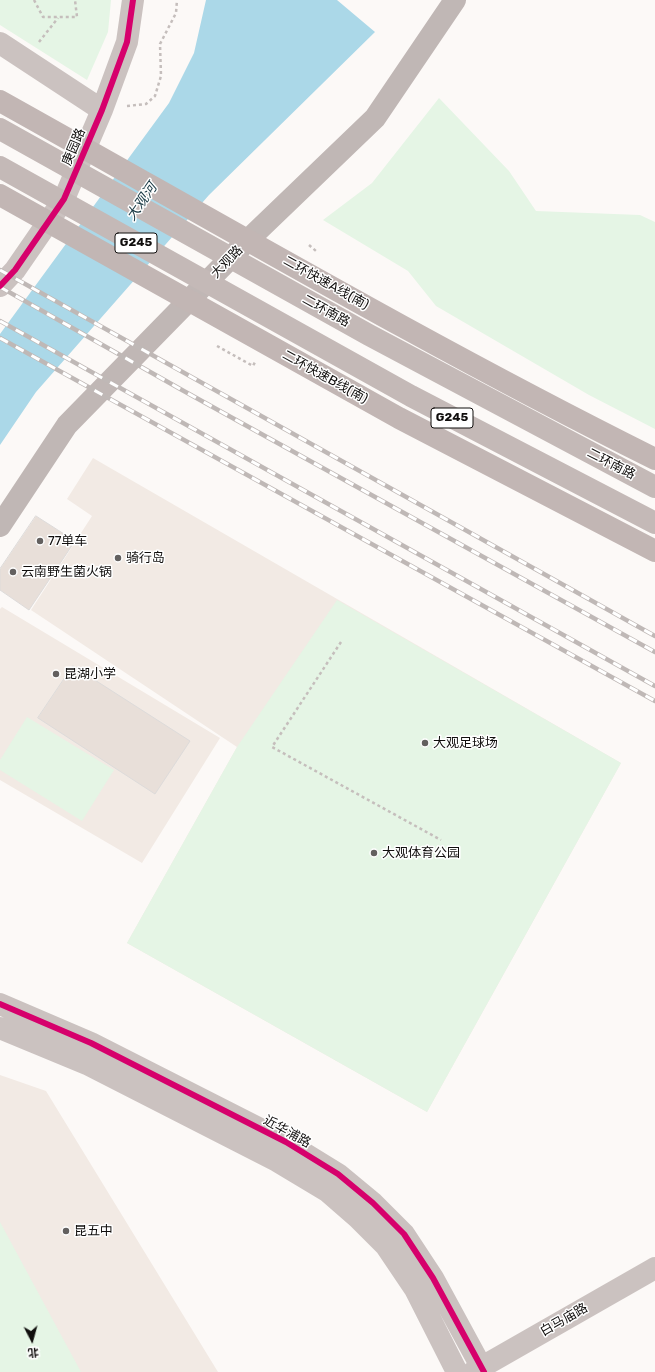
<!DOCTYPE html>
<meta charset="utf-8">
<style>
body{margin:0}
#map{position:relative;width:655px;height:1372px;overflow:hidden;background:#fcf9f7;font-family:Rubik,"Noto Sans SC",sans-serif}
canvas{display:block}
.north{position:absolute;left:12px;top:1320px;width:40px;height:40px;-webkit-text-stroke:3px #fff;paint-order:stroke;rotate:174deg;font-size:11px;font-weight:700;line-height:16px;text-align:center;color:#100e0d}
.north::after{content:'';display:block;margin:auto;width:14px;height:18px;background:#100e0d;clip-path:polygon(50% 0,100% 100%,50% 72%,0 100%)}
</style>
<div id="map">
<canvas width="655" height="1372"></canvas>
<div class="north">北</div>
</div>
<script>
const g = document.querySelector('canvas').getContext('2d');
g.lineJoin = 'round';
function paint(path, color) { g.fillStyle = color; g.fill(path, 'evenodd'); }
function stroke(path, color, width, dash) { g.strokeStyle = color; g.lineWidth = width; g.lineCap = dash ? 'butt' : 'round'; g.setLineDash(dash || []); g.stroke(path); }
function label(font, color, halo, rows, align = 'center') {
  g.font = font + ' Rubik,"Noto Sans SC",sans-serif'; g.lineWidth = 3; g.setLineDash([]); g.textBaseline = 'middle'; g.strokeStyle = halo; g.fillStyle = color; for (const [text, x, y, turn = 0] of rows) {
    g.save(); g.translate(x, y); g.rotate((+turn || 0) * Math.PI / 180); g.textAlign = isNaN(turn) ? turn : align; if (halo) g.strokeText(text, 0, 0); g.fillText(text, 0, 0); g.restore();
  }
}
const built = new Path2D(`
 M93 458 621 763 427 1112 127 943 237 747 31 610 92 516 67 499Z
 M2 607 220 738 142 863 0 780V609Z
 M0 1075 46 1091 218 1372H0Z`);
const green = new Path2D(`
 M0 0H111L108 32 87 80 0 25Z
 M439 98 509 171 536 211 640 215 655 222V429L589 395 436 306 408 271 323 220 372 183Z
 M337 600 621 763 427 1112 127 943 237 747Z
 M27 717 114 770 82 821 0 770V760Z
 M0 1222 81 1372H0Z`);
const water = new Path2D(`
 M206 0H337L375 32 209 195 36 392 0 445V334L169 103 194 53Z`);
const building = new Path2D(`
 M36 516 75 541 29 610 0 590V569Z
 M73 666 190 741 155 794 38 718Z`);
const path = new Path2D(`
 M34 0 43 17H77L75 0
 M39 42 58 18
 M127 106 146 104 155 96 161 76 160 44 176 13 177 0
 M309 245 316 251
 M217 346 253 366 255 362
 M341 642 272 747 441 840`);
const minor = new Path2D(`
 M473 1372 655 1268`);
const tertiary = new Path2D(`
 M0 43 102 110
 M0 286 15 270 64 199 102 110 127 42 133 0
 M0 1004 91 1043 286 1142 338 1174 373 1203 404 1234 433 1278 484 1372
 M0 1028 87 1064 277 1161 327 1191 358 1218 386 1246 415 1289 457 1372`);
const secondary = new Path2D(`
 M0 526 67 425 248 240 375 118 455 0`);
const primary = new Path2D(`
 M0 129 369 335 655 487
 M0 167 411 396 655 523`);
const trunk = new Path2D(`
 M0 101C217 222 432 348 655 459
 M0 195 399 418 655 551`);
const rail = new Path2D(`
 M0 270 655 636
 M0 287 182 390 655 652
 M0 321 655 686
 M0 338 655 701`);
const cycleway = new Path2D(`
 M0 286 15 270 64 199 102 110 127 42 133 0
 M0 1004 91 1043 286 1142 338 1174 373 1203 404 1234 433 1278 484 1372`);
const markers = [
 [40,541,4,"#63605f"],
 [118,558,4,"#63605f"],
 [13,572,4,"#63605f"],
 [56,674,4,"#63605f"],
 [425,743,4,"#63605f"],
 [374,853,4,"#63605f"],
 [66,1231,4,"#63605f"]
];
const shields = [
 [136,243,42],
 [452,418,42]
];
const shieldNames = [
 ["G245",136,243],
 ["G245",452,418]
];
const streetNames = [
 ["庚园路",74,147,-67],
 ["大观路",227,262,-46],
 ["二环快速A线(南)",326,283,29],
 ["二环南路",326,311,29],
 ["二环快速B线(南)",325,377,29],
 ["二环南路",611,464,27],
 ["近华浦路",287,1132,29],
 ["白马庙路",564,1320,-30]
];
const poiNames = [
 ["77单车",48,541],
 ["骑行岛",126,558],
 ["云南野生菌火锅",21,572],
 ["昆湖小学",64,674],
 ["大观足球场",433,743],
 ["大观体育公园",382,853],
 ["昆五中",74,1231]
];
const waterNames = [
 ["大观河",142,202,-55]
];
paint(built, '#f2eae4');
paint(green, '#e5f5e5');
paint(water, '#abd8e8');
paint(building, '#e8dfd9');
stroke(building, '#dddbda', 1);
stroke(path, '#c5bebc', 2.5, [3, 3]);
stroke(minor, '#cbc2c0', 22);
stroke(tertiary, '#cbc2c0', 22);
stroke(secondary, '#c0b7b5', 22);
stroke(primary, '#c4b9b7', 22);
stroke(trunk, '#c2b6b4', 22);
stroke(rail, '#bfb8b6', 4.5);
stroke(rail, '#fff', 3, [9]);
stroke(cycleway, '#d6006c', 6);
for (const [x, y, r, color] of markers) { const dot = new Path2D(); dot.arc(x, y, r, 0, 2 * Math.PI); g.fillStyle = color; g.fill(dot); stroke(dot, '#fff', 1.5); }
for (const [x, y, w] of shields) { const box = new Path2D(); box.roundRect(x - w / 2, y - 10, w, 20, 3); g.fillStyle = '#fff'; g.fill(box); stroke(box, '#100e0d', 1); }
label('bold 12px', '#100e0d', null, shieldNames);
label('13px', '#100e0d', '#fff', streetNames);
label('13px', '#100e0d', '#fff', poiNames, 'left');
label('italic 14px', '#193944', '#fff', waterNames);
</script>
